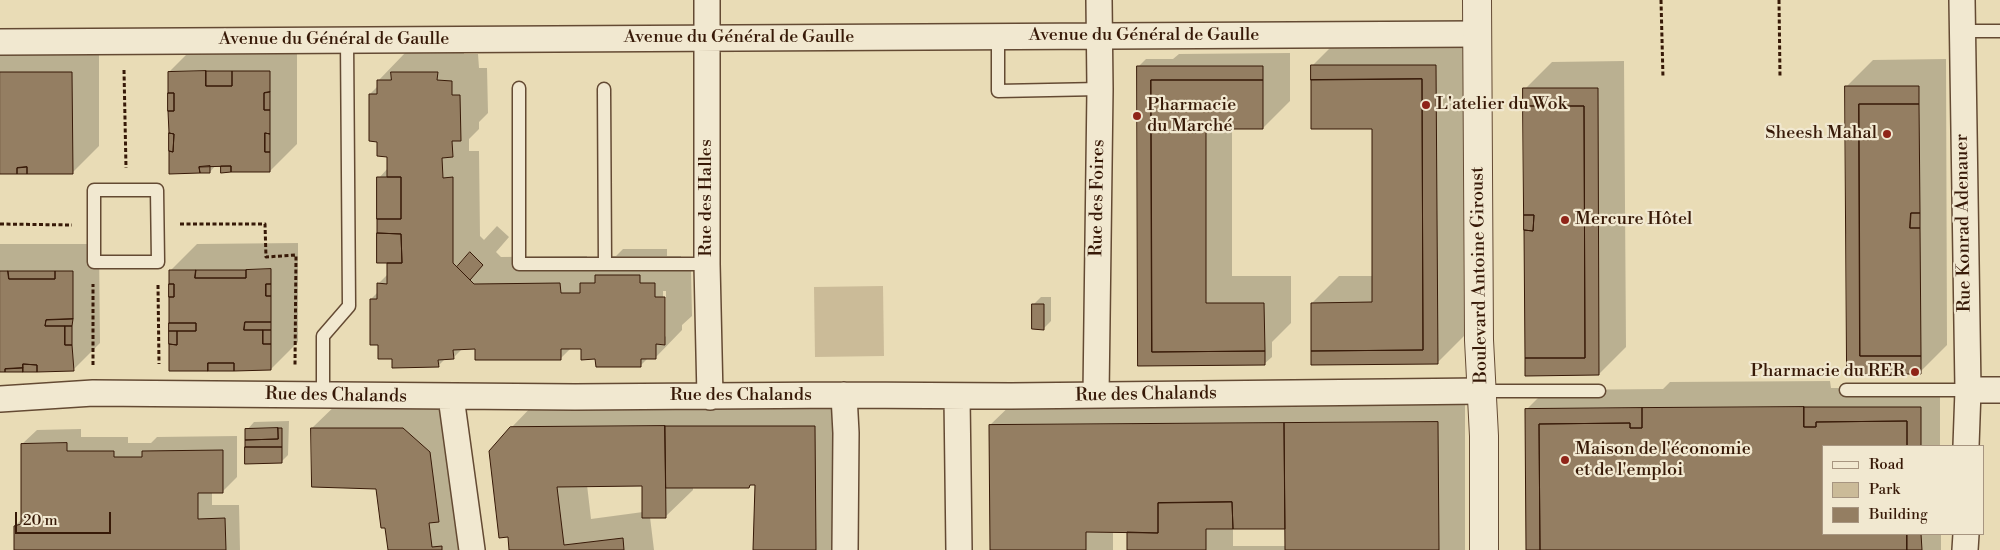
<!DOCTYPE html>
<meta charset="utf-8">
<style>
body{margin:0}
#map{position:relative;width:2000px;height:550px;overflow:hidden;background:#e9dcb6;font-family:"Libre Bodoni",serif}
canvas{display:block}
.legend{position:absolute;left:1822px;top:445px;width:162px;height:90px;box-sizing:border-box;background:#f1e8d0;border:1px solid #a79580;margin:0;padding:6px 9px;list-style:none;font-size:15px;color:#371907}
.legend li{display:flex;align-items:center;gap:10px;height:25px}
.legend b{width:25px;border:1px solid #a79580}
.scale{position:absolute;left:15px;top:512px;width:96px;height:22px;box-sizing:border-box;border:2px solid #371907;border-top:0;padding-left:6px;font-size:15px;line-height:18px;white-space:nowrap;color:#371907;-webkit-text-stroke:4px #f1e8d0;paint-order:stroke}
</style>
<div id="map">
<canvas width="2000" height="550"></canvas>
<ul class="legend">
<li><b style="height:6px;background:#f1e8d0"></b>Road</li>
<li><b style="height:14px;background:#cbbb98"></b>Park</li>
<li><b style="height:14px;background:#947e62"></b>Building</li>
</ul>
<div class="scale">20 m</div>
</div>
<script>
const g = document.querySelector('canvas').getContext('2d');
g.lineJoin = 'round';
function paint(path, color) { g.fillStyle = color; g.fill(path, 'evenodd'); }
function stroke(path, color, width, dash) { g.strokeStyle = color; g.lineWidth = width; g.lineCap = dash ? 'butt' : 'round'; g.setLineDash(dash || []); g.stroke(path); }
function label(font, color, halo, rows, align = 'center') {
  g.font = font + ' "Libre Bodoni",serif'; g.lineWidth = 4.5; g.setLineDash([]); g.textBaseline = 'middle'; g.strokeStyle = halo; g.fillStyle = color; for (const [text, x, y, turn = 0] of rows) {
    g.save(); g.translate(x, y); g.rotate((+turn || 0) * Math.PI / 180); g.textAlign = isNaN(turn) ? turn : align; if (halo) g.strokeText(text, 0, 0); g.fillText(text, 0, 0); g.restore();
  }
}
const green = new Path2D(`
 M883 286 884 356 815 357 814 287Z`);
const shadow = new Path2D(`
 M1463 38 1464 336 1437 363 1312 303 1339 276H1373V128L1312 66 1339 39Z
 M297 44V144L270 171 222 165H216L210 172 169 72 196 45Z
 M99 45V146L72 173H0V46Z
 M420 45 464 46V54H478L479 68H487L488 113 479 122V129L469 139V151H479L480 236 484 240 497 226 509 237 496 252 501 257 587 256V267L608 256H616L623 249H667V256H681V270L691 271 692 316 682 325V330L655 358H648L641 365 597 358 582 348H571L561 358 476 348H463L453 358H446L438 366 393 358 379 344 371 299 378 292V284L388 274 379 178 388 168 389 155 378 140 370 94 378 86V81L405 53H411ZM663 291H666V336L664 338Z
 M1290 53V101L1263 128H1232V276H1291V323L1272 342V357L1264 364 1140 365 1138 67 1146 59H1173L1179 54Z
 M1946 59 1947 345 1920 372 1846 87 1873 60Z
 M1624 61 1626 347 1599 374 1525 89 1552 62Z
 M298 243V342L271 369 170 271 197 244Z
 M0 244H99L100 343 73 370H0Z
 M1041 297H1051V321L1044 328 1033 305Z
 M1830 381 1831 388H1940V446H1824V534H1941V550H1527L1526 410 1546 390 1663 389 1670 382Z
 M1465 395V550H1128V531H1113V550H991L990 425 1018 398ZM1286 527V546H1233V528Z
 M842 399V550H754L756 484H752L749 487H693V490L665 517H650L654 550H510L511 428 538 400ZM587 485H643V512L591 519Z
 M340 401H430L457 424 472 550H389L378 488 312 428Z
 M289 421 288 455 281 462 247 430 254 422Z
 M81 429V437H128V443H151L157 437 237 436V477L222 492H212V505H239L240 550H15V526L22 519V444L37 430Z`);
const building = new Path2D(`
 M1311 65H1436L1438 364 1311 365V351L1423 350 1422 79 1311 80Z
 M1137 66H1263V80H1151L1152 352 1265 351V365L1138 366Z
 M206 71V86H232V71H270V92L264 93V110H270V134L265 133V152H270V172H231V166L199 167 200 173 169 174V151L173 152 174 134 169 133 168 111H174V93H168V72Z
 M206 71H232V86H206Z
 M0 72H72L73 174H27V167L17 168V174H0Z
 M391 72H438L437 80 452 81V95H460L461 141H452L453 157 442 158 443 178 453 177V263L474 284 560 283 561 293H580V283H595V275H640V283H655V297H665V345L656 344V359H641V367H596L595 359 581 360V349H561V360H475V349L453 350 454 359 438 360 439 367 392 368V359H378V345H370V299H377V283L387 284V263H402L401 234 377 233V219H401V177H387V157L377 156V142L369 141V94H377V80H391Z
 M1422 79 1423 350 1311 351V303L1372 302V129H1311V80Z
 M1151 80H1263V129H1206V303H1264L1265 351 1152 352Z
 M1845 86H1919V104H1859L1860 356H1921V374H1847Z
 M1523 88H1598L1599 375 1525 376V358H1585L1584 106H1523Z
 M270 92V110H264V93Z
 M168 93H174V111H168Z
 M1859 104H1919L1920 213H1911L1910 228H1920L1921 356H1860Z
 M1523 106H1584L1585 358H1525L1524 230 1533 231 1534 215H1524Z
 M169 133 174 134 173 152 169 151Z
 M265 133 270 134V152H265Z
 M210 166V173H200L199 167Z
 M221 166H231V172L221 173Z
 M27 167V174H17V168Z
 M377 177H401V219H377Z
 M1911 213H1920V228H1910Z
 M1524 215H1534L1533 231 1524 230Z
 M377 233 401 234 402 263H377Z
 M470 252 483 265 470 280 457 267Z
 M271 269V284H266V296H271V322H245L244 330H263V344H271V370L234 371V363H208V371H169V344L177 345V331H196V323H169V297H174V284H169V270H196L195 278H246V270Z
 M196 270H246V278H195Z
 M0 271H8L9 279H55V271H73V319L46 320 45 326H65V345H72L74 371 37 372V365L23 364V368L5 369V372H0Z
 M8 271H55V279H9Z
 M169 284H174V297H169Z
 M266 284H271V296H266Z
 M1032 304H1044V330L1032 329Z
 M73 319 72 326H45L46 320Z
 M245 322H271V330H244Z
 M169 323H196V331H169Z
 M65 326H72V345H65Z
 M263 330H271V344H263Z
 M169 331H177V345L169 344Z
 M208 363H234V371H208Z
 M23 364 37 365V372H23Z
 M23 368V372H5V369Z
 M1804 407V427H1816V422L1907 421V446H1824V534H1907V550H1540L1539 424 1630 423V428H1642V408Z
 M1804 407H1921V446H1907V421L1816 422V427H1804Z
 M1642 408V428H1630V423L1539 424 1540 550H1526L1525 409Z
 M1438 422 1439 550H1285L1284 423Z
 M1284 423 1285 529H1233L1232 502 1158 503V533L1086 532V550H990L989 425Z
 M665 426H815L816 550H753L755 485H750L749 488H666Z
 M665 426 666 518H642V486L557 487 564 545 623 538 624 550H509L508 537 499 538 489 451 510 427Z
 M278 428V439L245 440V429Z
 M278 428H282V447H245V440L278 439Z
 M311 428H403L430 452 439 522 429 523 432 547 442 546V550H388L385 528H381L376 489 312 487Z
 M67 443V451H114V457H142V451L223 450V493H198V519L225 518 226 550H14V526L21 524V444Z
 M245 447H282V463L245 464Z
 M1232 502 1233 529H1206V550H1127V532L1158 533V503Z
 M1907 534H1921L1922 550H1907Z`);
const path = new Path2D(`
 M1661 0 1663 78
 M1779 0 1780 77
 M124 70 126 168
 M0 224 72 225
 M180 224H265L266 257 296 255 295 365
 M158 285 159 364
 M93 365V284`);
const service = new Path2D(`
 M1962 31H2000
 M998 37V91L1100 89
 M519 88V264H707
 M604 89 605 264
 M94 190H157L158 262H94Z
 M1846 390H1968
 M1482 391H1599
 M323 396V336L349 306 347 40`);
const minor = new Path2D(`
 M707 0V264L710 397
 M1962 0 1968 390 1966 446
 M0 42 1477 34
 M1968 390H2000
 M844 395 846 433 845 550
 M1096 395 1100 89 1099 0
 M451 397 472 550
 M957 397 959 550
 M0 399 93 393 575 397 844 395 1011 396 1482 391
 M1965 550 1966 534`);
const tertiary = new Path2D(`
 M1477 0 1479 340 1484 436V550`);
const markers = [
 [1426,105,5,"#8f2418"],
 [1137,116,5,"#8f2418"],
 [1887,134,5,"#8f2418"],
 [1565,220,5,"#8f2418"],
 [1915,372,5,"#8f2418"],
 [1565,460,5,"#8f2418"]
];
const streetNames = [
 ["Avenue du Général de Gaulle",1144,36],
 ["Avenue du Général de Gaulle",739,38],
 ["Avenue du Général de Gaulle",334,40],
 ["Rue des Halles",707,198,-90],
 ["Rue des Foires",1098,198,-89],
 ["Rue Konrad Adenauer",1964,223,-91],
 ["Boulevard Antoine Giroust",1480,275,-91],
 ["Rue des Chalands",1146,395,-1],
 ["Rue des Chalands",336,396,1],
 ["Rue des Chalands",741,396]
];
const poiNames = [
 ["L'atelier du Wok",1436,105],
 ["Pharmacie",1147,106],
 ["du Marché",1147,127],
 ["Sheesh Mahal",1877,134,"right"],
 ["Mercure Hôtel",1575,220],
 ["Pharmacie du RER",1905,372,"right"],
 ["Maison de l'économie",1575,450],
 ["et de l'emploi",1575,471]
];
paint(green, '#cbbb98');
paint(shadow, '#0003');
paint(building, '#947e62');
stroke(building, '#371907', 1);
stroke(service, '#644a33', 15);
stroke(minor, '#644a33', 28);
stroke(tertiary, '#644a33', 30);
stroke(path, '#371907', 3, [4, 2.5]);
stroke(service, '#f1e8d0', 12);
stroke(minor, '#f1e8d0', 25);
stroke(tertiary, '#f1e8d0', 28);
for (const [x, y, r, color] of markers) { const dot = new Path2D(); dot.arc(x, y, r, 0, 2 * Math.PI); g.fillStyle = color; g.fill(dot); stroke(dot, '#f1e8d0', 2); }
label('18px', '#371907', '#f1e8d0', streetNames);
label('18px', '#371907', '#f1e8d0', poiNames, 'left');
</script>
